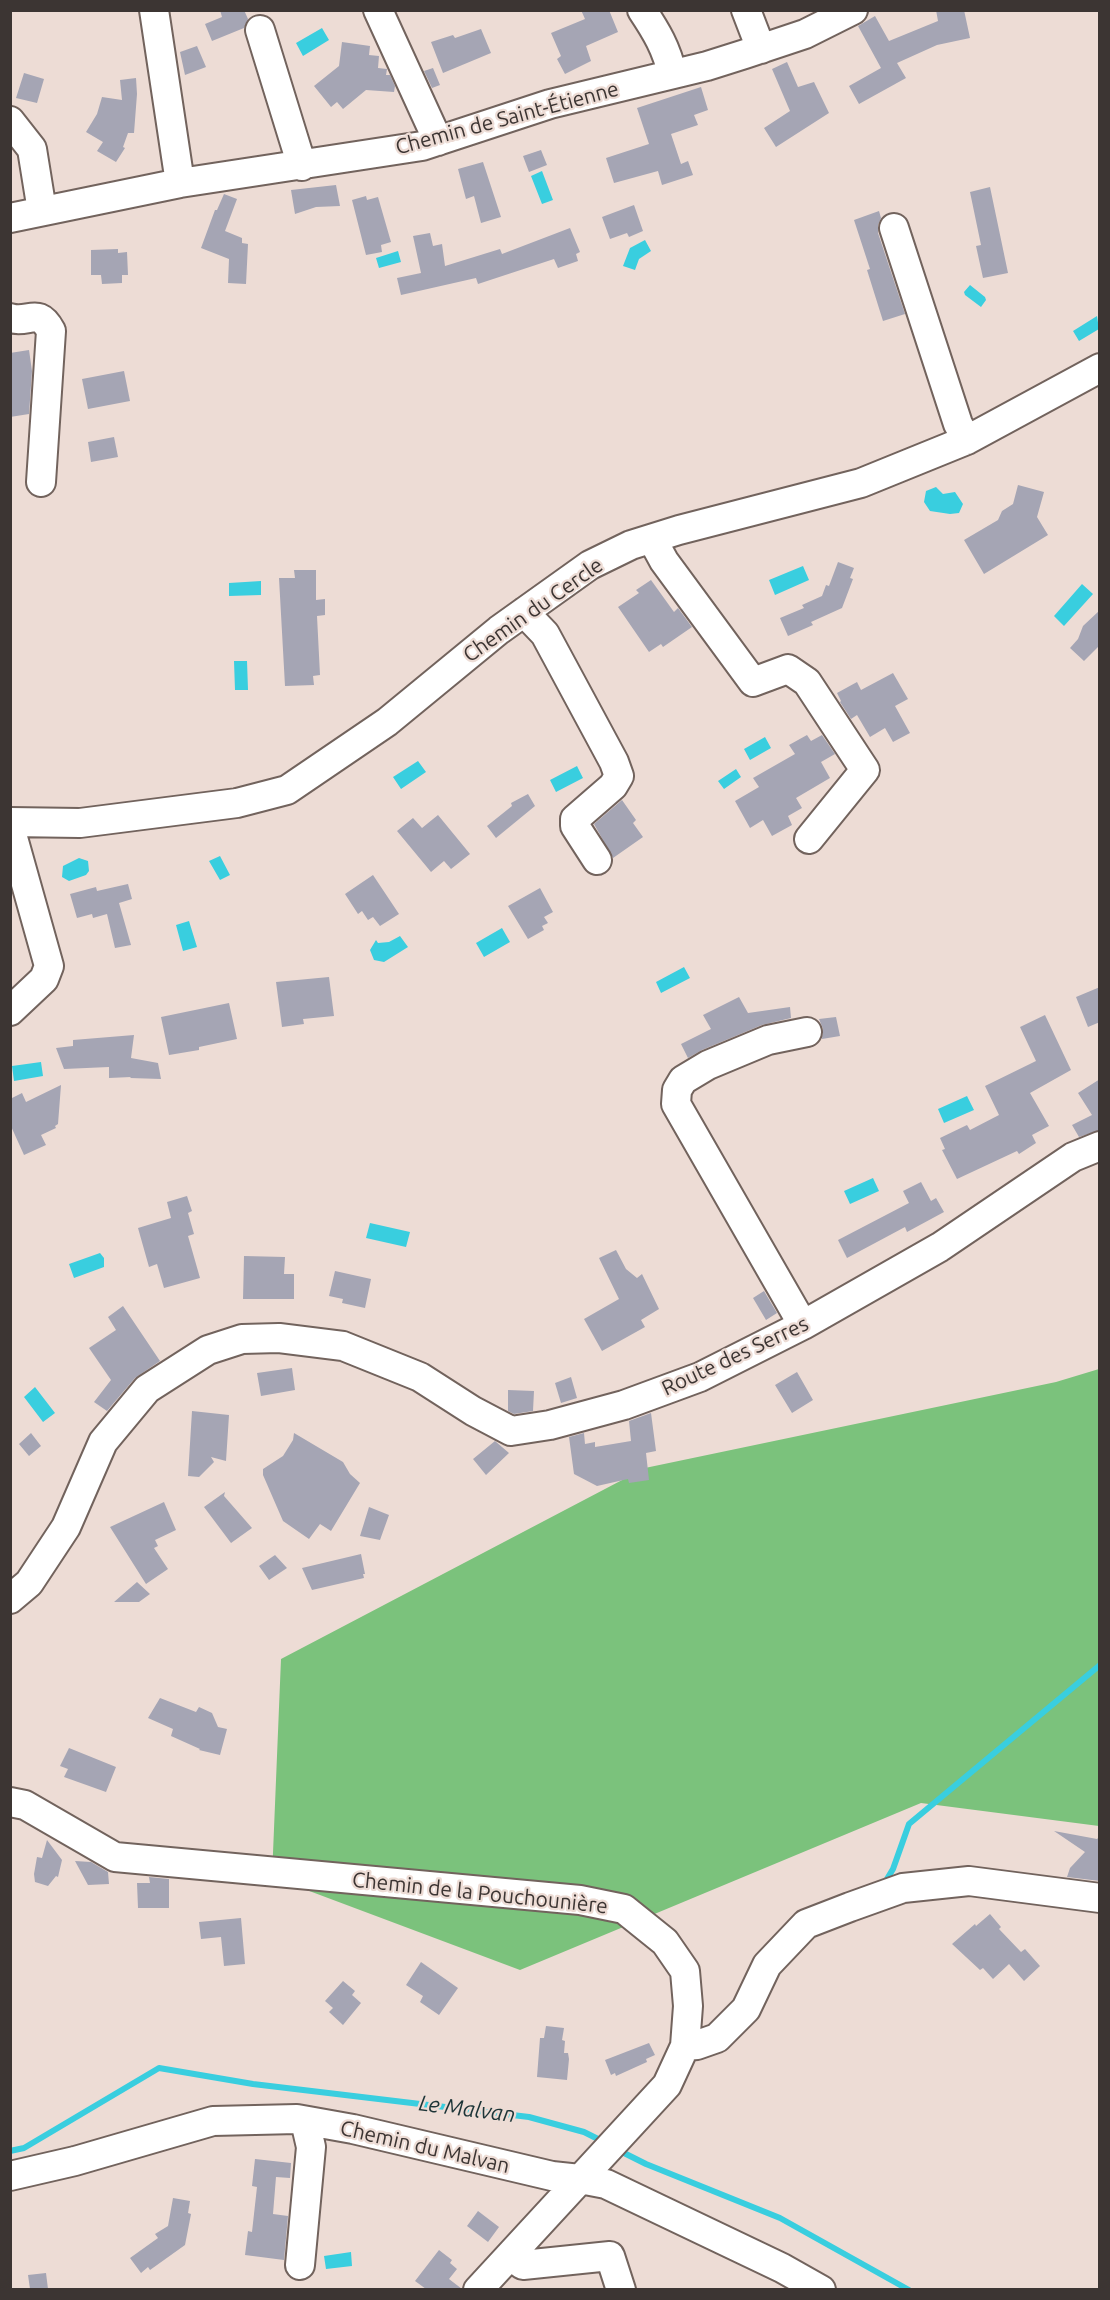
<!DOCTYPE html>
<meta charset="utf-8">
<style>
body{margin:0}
#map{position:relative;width:1110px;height:2300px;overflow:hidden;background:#eddcd5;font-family:Ubuntu,sans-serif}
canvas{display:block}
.frame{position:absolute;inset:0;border:12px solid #3c3533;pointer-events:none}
</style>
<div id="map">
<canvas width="1110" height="2300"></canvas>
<div class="frame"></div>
</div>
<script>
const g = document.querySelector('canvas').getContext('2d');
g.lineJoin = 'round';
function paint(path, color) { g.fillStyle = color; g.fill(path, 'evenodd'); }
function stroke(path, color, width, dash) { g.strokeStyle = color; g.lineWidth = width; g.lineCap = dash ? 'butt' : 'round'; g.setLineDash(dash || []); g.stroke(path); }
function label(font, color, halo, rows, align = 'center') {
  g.font = font + ' Ubuntu,sans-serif'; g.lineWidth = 4.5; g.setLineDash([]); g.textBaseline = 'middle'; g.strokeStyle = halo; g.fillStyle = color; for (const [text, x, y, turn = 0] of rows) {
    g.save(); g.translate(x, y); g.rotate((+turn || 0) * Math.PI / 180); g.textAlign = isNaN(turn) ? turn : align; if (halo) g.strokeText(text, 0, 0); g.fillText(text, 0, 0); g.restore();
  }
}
const forest = new Path2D(`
 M1099 1369V1826L921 1803 520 1970 272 1877 281 1659 645 1468 1056 1382Z`);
const water = new Path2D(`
 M322 28 329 40 303 56 296 43Z
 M542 171 553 200 542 204 531 176Z
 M645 240 651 251 639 259 635 270 623 266 630 248Z
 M398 251 401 262 379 268 376 258Z
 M970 285 985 297 986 300 981 307 965 295 964 292Z
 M1097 316 1099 329 1079 341 1073 331Z
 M936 487 943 494 955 492 963 504 959 513 950 514 930 511 924 502 926 491Z
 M803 566 809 580 775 595 769 580Z
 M261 581V595L229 596V583Z
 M1082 584 1093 594 1064 626 1054 616Z
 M234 661H247L248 690H235Z
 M765 737 771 748 750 760 744 749Z
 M418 761 426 772 401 789 393 777Z
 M577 766 583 778 556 792 550 780Z
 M736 769 741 777 724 789 718 781Z
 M220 856 230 875 220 880 209 861Z
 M79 858 88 861 89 871 86 875 69 881 62 877 63 866Z
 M189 921 197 947 183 951 176 925Z
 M502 928 510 942 484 957 476 943Z
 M400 936 408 947 384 962 374 960 370 950 376 940 378 943 389 942Z
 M684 967 690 978 661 993 656 982Z
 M41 1062 43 1076 14 1081 12 1066Z
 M967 1096 974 1110 944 1123 938 1109Z
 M873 1178 879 1191 850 1204 844 1191Z
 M370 1223 410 1232 406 1247 366 1238Z
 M100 1253 104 1258V1267L74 1278 69 1264Z
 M35 1387 55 1413 43 1422 24 1397Z
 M351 2252 352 2266 326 2269 324 2256Z`);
const stream = new Path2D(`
 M887 1879 893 1869 909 1824 1100 1665
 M618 2150 646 2164 780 2218 909 2290
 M10 2151 24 2148 159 2068 253 2084 529 2117 584 2132 604 2142`);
const building = new Path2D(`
 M220 10H244L248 19 244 28 212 41 205 24 222 17Z
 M581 10H609L618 32 586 46 591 61 565 74 557 59 561 56 551 33 585 19Z
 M936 10H964L970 38 937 45 897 63 906 78 859 104 849 86 881 68 858 26 875 16 889 41 938 21Z
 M481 29 491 53 443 73 431 42 453 35 455 38Z
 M342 42 370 46 369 55 379 56 378 68 387 69 386 75H390L395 86 394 92 366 90 343 109 337 102 331 107 314 86 339 66Z
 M197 46 206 67 185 75 180 52Z
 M787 62 798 87 814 82 829 113 776 147 764 128 790 111 772 69Z
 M433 68 440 85 432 88 424 71Z
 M24 73 44 79 37 103 16 98Z
 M136 78 137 94 134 133H128L123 147 125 148 116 162 97 151 103 142 86 132 97 114 102 97 122 100 120 80Z
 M701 87 708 110 694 115 698 125 671 134 681 164 688 161 693 175 662 185 658 171 614 183 606 158 649 144 637 108Z
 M541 150 547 165 529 172 523 156Z
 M483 162 501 217 481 223 474 196 466 199 458 169Z
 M336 185 340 206 316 207 295 214 291 190Z
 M990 187 1008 273 983 278 976 246 981 245 970 192Z
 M224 194 237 199 225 231 242 238V243L248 244 246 284 228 283 229 259 201 248 215 210H217Z
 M366 196 367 200 378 197 391 242 381 245 382 252 366 255 352 200Z
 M634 205 643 231 629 237 627 233 610 239 602 217Z
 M879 211 881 218 878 225V233L905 314 883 321 867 270 870 269 854 220Z
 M570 228 580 252 576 254 578 261 558 268 554 259 478 284 476 278 401 295 397 278 421 273 413 236 430 233 433 246 442 244 445 266 500 249 502 254Z
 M118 249V253L127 252 128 275H122V283L102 284 101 275H91V250Z
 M29 350 32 371 29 414 10 417V353Z
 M124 371 130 401 88 409 82 379Z
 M114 437 118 457 91 462 88 442Z
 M1018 485 1044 492 1037 517 1048 535 984 574 964 540 998 520 1002 511 1013 504Z
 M838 562 854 568 850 578 853 579 842 608 811 622 813 625 788 636 780 618 804 608 802 605 822 596 826 585 829 586Z
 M294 570H316V600L325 599V615L317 616 320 675 313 676 314 685 285 686 279 578H295Z
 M651 580 674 612 678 608 692 627 663 647 661 644 649 652 618 607 639 593 636 590Z
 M1100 610V645L1084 661 1070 648 1078 639 1083 626Z
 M893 673 908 699 895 706 910 733 893 742 885 728 870 737 857 715 851 719 840 702 841 701 837 693 857 682 861 690Z
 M807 735 811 741 822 735 835 754 821 762 830 778 796 798 802 808 788 816 792 825 772 836 763 820 750 828 735 801 759 787 753 778 795 754 789 745Z
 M528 794 535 806 496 838 487 826 512 806 511 803Z
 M622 800 636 820 633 823 643 837 613 858 594 824Z
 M438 815 470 854 451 869 444 861 431 872 397 831 413 818 422 828Z
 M373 875 399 914 380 926 373 917 368 920 362 911 358 914 345 894Z
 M128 884 132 899 119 903 131 945 115 948 107 914 93 918 92 914 77 918 70 894 96 887 97 891Z
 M540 888 553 912 544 917 548 923 542 926 544 930 528 939 508 906Z
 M329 977 334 1016 303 1019 304 1024 282 1027 276 982Z
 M1100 987V1022L1088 1027 1076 997Z
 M739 997 748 1013 790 1007 791 1018 762 1025 702 1050 688 1058 681 1044 711 1029 703 1015Z
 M229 1003 237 1039 199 1047V1050L169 1055 161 1017Z
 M1045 1015 1071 1070 1030 1093 1049 1126 1032 1135 1036 1143 1019 1154 1017 1151 957 1179 942 1150 945 1149 940 1138 967 1125 970 1130 999 1115 985 1086 1036 1061 1020 1027Z
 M836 1017 840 1036 822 1039 823 1029 819 1019Z
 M134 1035 131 1058 158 1063 161 1079 130 1078 131 1077 109 1078V1067L64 1069 56 1048 73 1046V1040Z
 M1100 1079V1130L1079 1137 1072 1125 1092 1115 1078 1093Z
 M61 1085 58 1124 55 1126 56 1128 41 1135 46 1145 24 1155 10 1124V1099L22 1093 26 1102Z
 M921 1182 931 1201 936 1198 944 1212 907 1232 905 1227 847 1258 838 1240 909 1203 903 1191Z
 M187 1196 192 1211 188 1213 194 1234 188 1236 200 1278 164 1288 157 1264 149 1267 138 1228 171 1218 167 1202Z
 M616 1250 626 1269 637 1278 642 1274 659 1309 641 1320 645 1327 602 1351 584 1319 619 1299 599 1258Z
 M244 1256 285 1257 284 1274H294V1299H243Z
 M335 1271 371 1279 365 1308 342 1303 343 1299 329 1296Z
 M764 1291 777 1313 766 1320 753 1298Z
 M123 1306 160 1361 135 1378 107 1411 94 1402 111 1380 89 1348 116 1330 108 1317Z
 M292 1368 295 1390 261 1396 257 1373Z
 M797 1372 813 1400 792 1413 775 1385Z
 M571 1377 577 1398 561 1403 555 1383Z
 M508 1390 534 1391 533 1411 514 1414 508 1411Z
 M192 1411 229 1415 226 1461 211 1457 214 1462 199 1477 188 1476Z
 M651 1413 656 1451 646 1453 649 1480 629 1483 628 1479 597 1486 574 1474 569 1437 584 1433 585 1444 595 1442V1447L631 1441 629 1421Z
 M31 1433 41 1446 29 1456 19 1444Z
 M294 1433 343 1462 350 1474 360 1483 331 1531 320 1524 309 1539 283 1521 263 1475V1469L283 1456 293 1440Z
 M495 1441 509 1453 486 1475 473 1459Z
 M225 1492 224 1496 252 1528 231 1543 204 1507Z
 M164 1502 176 1530 155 1540 158 1546 154 1548 168 1569 146 1584 110 1527Z
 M369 1507 389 1515 380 1540 360 1536Z
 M361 1554 365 1574H363L364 1578 312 1590 302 1568Z
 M275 1555 287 1568 269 1580 259 1566Z
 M137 1582 150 1594 139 1602H114Z
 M160 1698 196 1712 199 1707 212 1713 218 1727 227 1729 220 1755 199 1750 200 1749 171 1736 173 1729 148 1718Z
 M69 1748 116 1767 106 1792 64 1777 68 1769 60 1766Z
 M1054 1831 1097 1839 1100 1836V1881L1067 1877 1070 1868 1085 1852Z
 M47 1840 62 1860 58 1877 56 1876 48 1886 35 1882 34 1874 37 1857 42 1858Z
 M75 1861 91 1862 108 1872 109 1884 88 1885Z
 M149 1877 169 1879V1908H138L137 1883H150Z
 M990 1914 1001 1927 999 1929 1021 1952 1025 1949 1040 1966 1024 1981 1009 1964 993 1979 983 1968 980 1970 952 1944 975 1924 976 1926Z
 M241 1918 245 1964 224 1966 221 1937 201 1939 199 1922Z
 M421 1962 458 1988 439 2015 420 2002 423 1996 406 1985Z
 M343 1981 355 1991 352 1995 361 2003 343 2025 329 2012 333 2008 325 2001Z
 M546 2026 564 2028 562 2040 565 2041 564 2053H568L569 2059 567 2080 537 2077 540 2038H544Z
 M649 2043 655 2055 646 2059 647 2062 616 2076 615 2073 611 2075 605 2060Z
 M255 2159 291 2163 290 2178 276 2177 273 2214 288 2216 284 2260 245 2255 248 2231 252 2232 257 2187 252 2186Z
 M173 2198 190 2201 188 2213 191 2214 185 2245 150 2270 148 2267 141 2273 130 2258 158 2238 155 2234 168 2226Z
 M478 2211 499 2227 488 2242 467 2226Z
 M439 2250 452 2260 450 2263 457 2269 449 2279 462 2289H426L415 2281Z
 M46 2273 48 2289H30L28 2275Z`);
const minor = new Path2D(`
 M154 10 180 183
 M378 10 438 141
 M642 10C656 31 667 49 672 74
 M746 10 761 49
 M260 30 302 166
 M10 121 32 149 42 211
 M10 218 180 183 422 146 550 104 707 66 745 54 805 34 853 10
 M894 228 958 424 967 440
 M10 318C29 324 38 306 51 331L41 482
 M652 539 664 561 753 682 788 669 807 682 865 770 809 839
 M524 612 545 634 614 762 619 776 613 786 575 819V826L597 860
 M10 822 80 823 237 803 287 790 387 722 499 630 590 565 631 545 679 530 861 483 967 440 1100 368
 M10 827 49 966 44 979 10 1011
 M803 1325 676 1104 677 1090 683 1080 708 1065 768 1040 807 1032
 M10 1599 29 1583 66 1527 103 1442 147 1389 208 1350 242 1339 279 1338 343 1346 420 1377 473 1411 511 1431 550 1425 624 1405 700 1377 803 1325 940 1247 1073 1157 1100 1146
 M10 1802 25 1805 115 1857 580 1900 624 1909 665 1942 685 1971 688 2006 685 2046 667 2085 478 2290
 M685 2046 697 2045 717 2038 746 2009 767 1965 806 1924 850 1907 903 1888 969 1881 1100 1898
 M10 2176 75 2161 213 2121 297 2119 353 2129 552 2176 580 2179 606 2184 782 2268 821 2290
 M510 2256 523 2265 610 2256 621 2290
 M300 2265 311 2147 305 2121`);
const streetNames = [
 ["Chemin de Saint-Étienne",507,118,-15],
 ["Chemin du Cercle",533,610,-35],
 ["Route des Serres",735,1356,-25],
 ["Chemin de la Pouchounière",480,1893,6],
 ["Chemin du Malvan",425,2147,13]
];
const waterNames = [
 ["Le Malvan",467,2109,7]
];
paint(forest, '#7bc27c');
paint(water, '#39cedf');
stroke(stream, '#39cedf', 6);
paint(building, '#a5a5b4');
stroke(minor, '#72635d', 32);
stroke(minor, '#fff', 28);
label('21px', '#3c3533', '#eddcd5', streetNames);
label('italic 22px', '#1c3437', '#eddcd5', waterNames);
</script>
